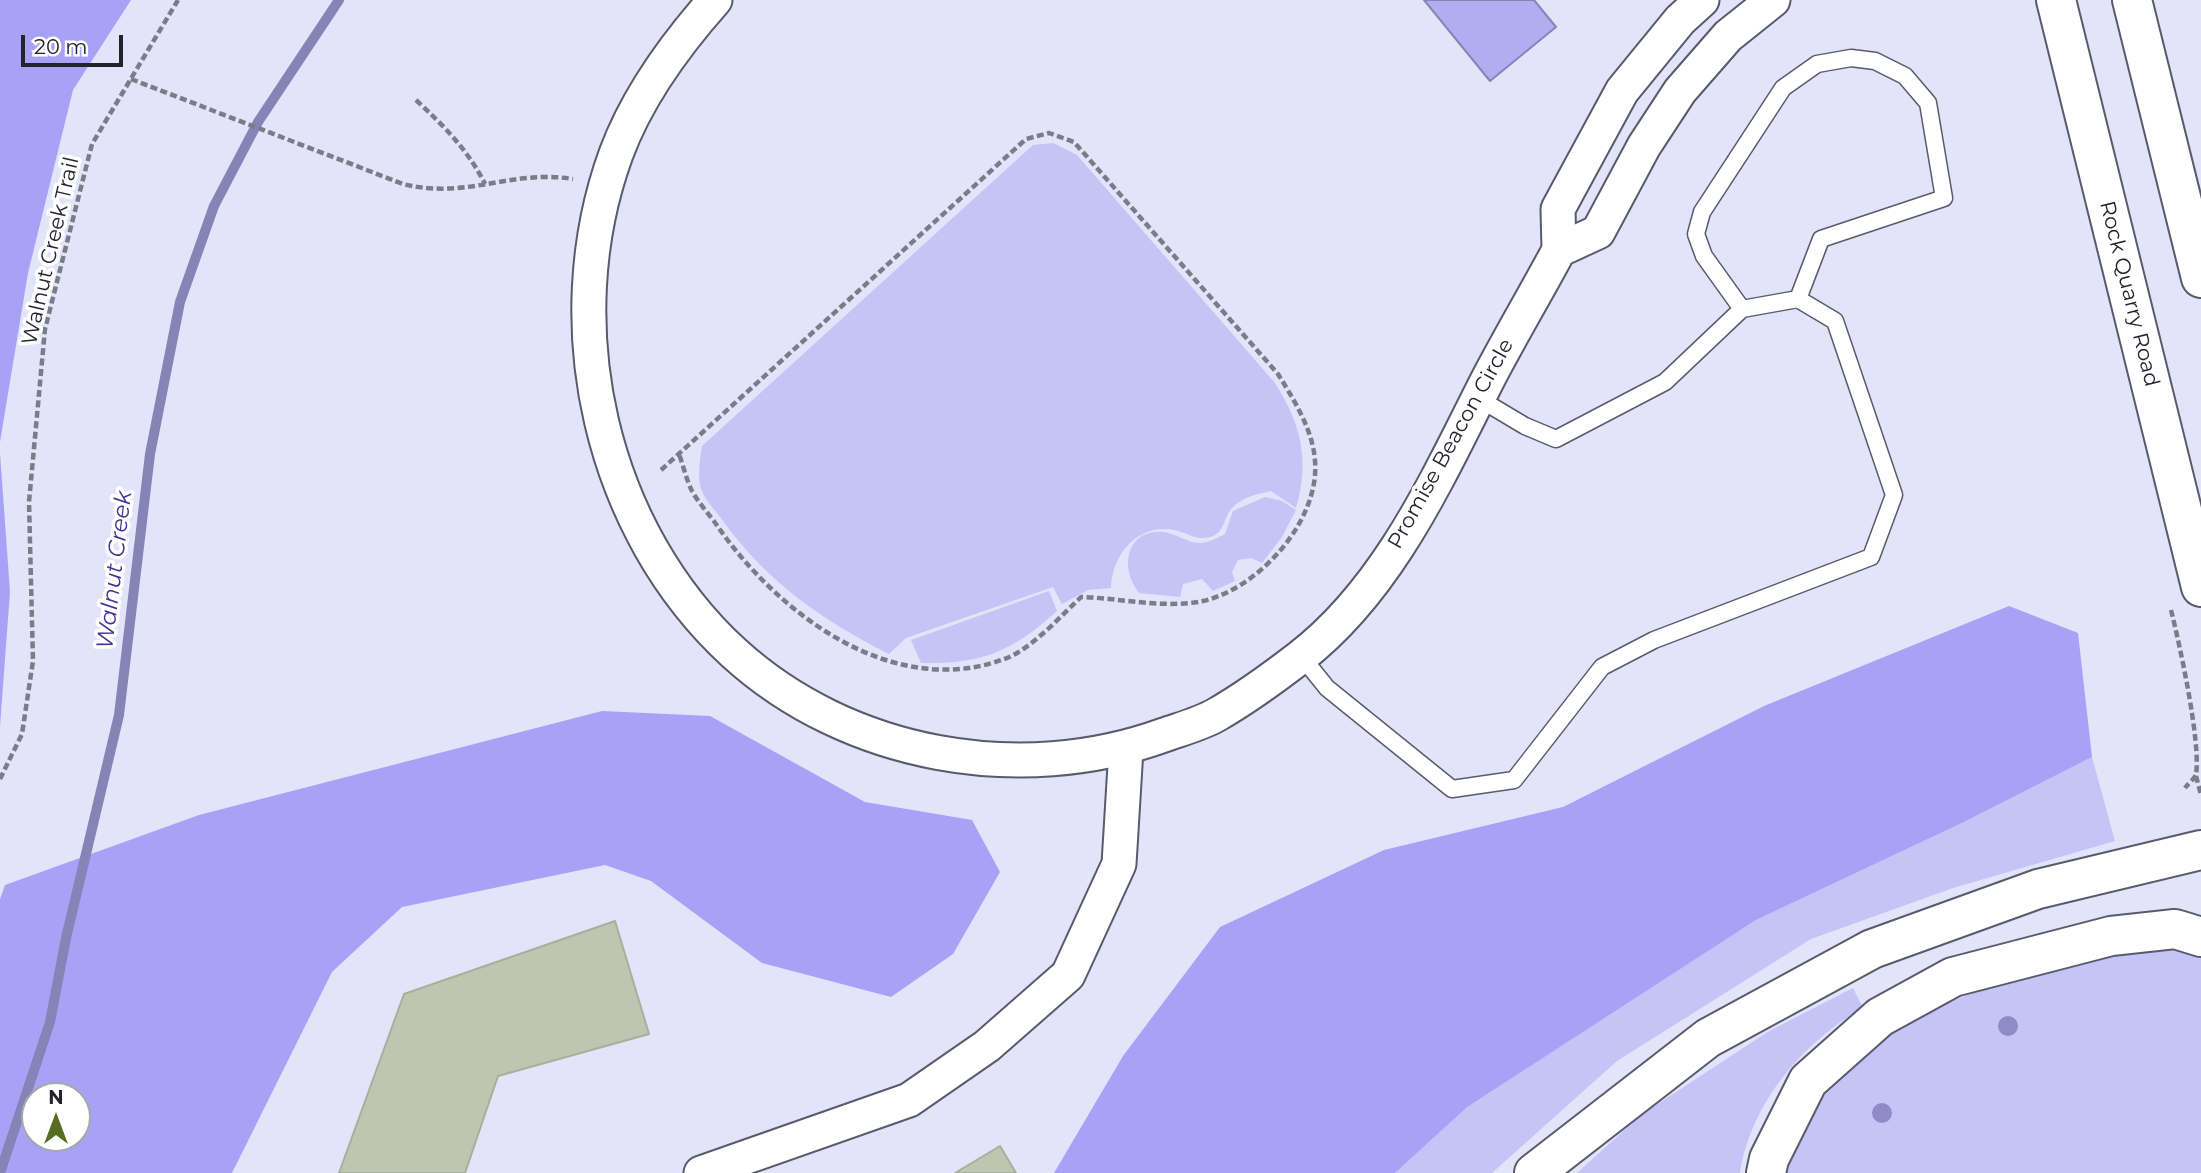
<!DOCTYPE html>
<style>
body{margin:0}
#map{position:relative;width:2201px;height:1173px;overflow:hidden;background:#e3e3f9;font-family:Montserrat,sans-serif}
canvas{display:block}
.north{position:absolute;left:21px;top:1082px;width:70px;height:70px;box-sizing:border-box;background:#fff;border:2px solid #a7a7aa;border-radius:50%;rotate:0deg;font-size:19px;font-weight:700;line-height:28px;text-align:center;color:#23232b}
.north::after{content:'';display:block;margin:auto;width:24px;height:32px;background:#556e20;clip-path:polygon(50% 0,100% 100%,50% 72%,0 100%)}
.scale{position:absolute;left:21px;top:35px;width:102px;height:32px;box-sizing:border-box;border:4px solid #23232b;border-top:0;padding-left:9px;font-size:21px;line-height:24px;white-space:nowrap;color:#23232b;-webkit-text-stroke:5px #fff;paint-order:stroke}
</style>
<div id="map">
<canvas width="2201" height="1173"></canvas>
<div class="north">N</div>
<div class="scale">20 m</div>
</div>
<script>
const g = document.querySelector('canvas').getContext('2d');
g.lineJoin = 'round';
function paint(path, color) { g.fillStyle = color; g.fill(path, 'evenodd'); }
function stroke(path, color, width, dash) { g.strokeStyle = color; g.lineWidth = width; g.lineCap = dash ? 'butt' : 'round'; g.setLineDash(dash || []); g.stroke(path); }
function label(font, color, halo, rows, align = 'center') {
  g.font = font + ' Montserrat,sans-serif'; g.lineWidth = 7; g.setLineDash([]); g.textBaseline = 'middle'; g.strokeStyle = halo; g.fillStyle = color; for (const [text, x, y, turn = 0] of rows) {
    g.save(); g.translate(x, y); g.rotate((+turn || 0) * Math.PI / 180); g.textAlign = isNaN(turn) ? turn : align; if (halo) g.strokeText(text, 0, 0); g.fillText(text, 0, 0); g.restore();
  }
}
const green = new Path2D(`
 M1053 143 1077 155 1275 383C1301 424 1310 460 1296 508L1271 491C1257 494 1242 497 1232 508 1223 518 1225 533 1210 537 1196 541 1186 532 1174 530 1138 523 1112 554 1111 588L1088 590 1062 604 1053 587 906 638 889 654C823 621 766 581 723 521 716 511 705 500 701 489 697 476 700 460 702 446L1033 145Z
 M1265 497 1282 501 1296 510 1282 537 1262 563 1251 558 1238 560 1232 572 1235 581 1213 591 1202 579 1183 584 1180 597 1139 593C1119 568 1126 529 1163 532 1176 533 1187 543 1200 543 1208 543 1218 538 1225 534L1233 511Z
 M1049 591 1057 611C1012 652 982 664 921 663L911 640Z
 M2092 757 2115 841 1953 888 1811 939 1617 1061 1492 1173H1395L1466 1107 1756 920 1964 822Z
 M2191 947 2201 952V1173H1784L1801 1124 1845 1067 1903 1022 1998 982 2142 950Z
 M1853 988 1863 1008C1803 1042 1751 1103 1740 1173H1577L1641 1115 1769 1031Z`);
const forest = new Path2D(`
 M0 0H131L73 90 28 273 0 442Z
 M0 453 10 592 0 726Z
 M2009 606 2078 633 2092 757 1964 822 1756 920 1467 1107 1395 1173H1054L1123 1056 1220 927 1384 850 1563 807 1764 706Z
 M602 711 710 716 865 802 972 820 1000 872 953 954 891 997 762 963 651 881 605 865 402 907 332 972 232 1173H0V899L5 885 199 815ZM35 1096H77V1138H35Z`);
const water = new Path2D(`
 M1424 0H1534L1556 27 1490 81Z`);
const stream = new Path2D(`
 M0 1173 50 1022 66 938 119 715 150 454 180 302 214 206 258 122 339 0`);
const building = new Path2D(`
 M615 921 649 1034 498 1076 465 1173H339L404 994Z
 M1000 1146 1016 1173H955Z`);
const path = new Path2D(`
 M131 79 403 184C468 200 509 169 573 179
 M416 100C444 126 468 150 485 184
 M661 470 1026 139 1049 133 1074 142 1278 374C1294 400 1313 430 1315 461 1320 522 1256 592 1198 602 1159 608 1119 598 1081 597 1061 616 1032 648 1007 658 893 702 777 613 716 524 708 513 697 501 691 489 686 478 683 465 679 454
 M2171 610C2180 646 2201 742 2196 775 2194 779 2188 784 2185 788
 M2196 776 2201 795
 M0 779 22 734 33 661 29 502 45 329 92 144 178 0`);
const lane = new Path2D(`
 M1742 309 1704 256 1696 234 1702 212 1783 88 1817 64 1851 58 1875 61 1905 76 1928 103 1944 198 1821 239 1798 299
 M1302 657 1327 688 1452 789 1514 780 1602 667 1654 640 1871 557 1894 495 1835 321 1798 299 1742 309 1665 382 1556 439 1525 426 1478 398`);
const street = new Path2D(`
 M715 0C675 45 637 97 616 154 554 324 600 530 734 653 848 757 1021 787 1164 735 1181 729 1200 724 1216 715 1244 699 1273 678 1299 658 1389 589 1438 477 1488 379 1511 335 1536 293 1559 250L1558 209 1622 91 1680 20 1702 0
 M1559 250 1598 232 1644 146 1680 91 1728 36 1773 0
 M701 1173 909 1100 987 1046 1068 975 1119 864 1126 749`);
const primary = new Path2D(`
 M2056 0 2201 587
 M2132 0 2201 278`);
const highway = new Path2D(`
 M1534 1173 1708 1038 1872 949 2038 889 2201 850
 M1766 1173 1769 1159 1808 1081 1880 1017 1953 977 2111 936 2175 929 2201 937`);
const trees = [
 [2008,1026],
 [1882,1113]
];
const streetNames = [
 ["Walnut Creek Trail",51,251,-77],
 ["Rock Quarry Road",2129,294,76],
 ["Promise Beacon Circle",1451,444,-61]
];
const waterNames = [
 ["Walnut Creek",115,570,-83]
];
paint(green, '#c5c4f7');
paint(forest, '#a7a2f6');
paint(water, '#b0aef1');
stroke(water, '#8684b6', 2);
stroke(stream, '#8684b6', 10);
paint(building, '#bec6b2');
stroke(building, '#a7b09c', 2);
stroke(lane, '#5a5a6d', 19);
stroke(street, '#5a5a6d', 37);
stroke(primary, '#5a5a6d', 42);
stroke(highway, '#5a5a6d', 42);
stroke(path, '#7b7b8a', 4.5, [7, 3.5]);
stroke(lane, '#fff', 16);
stroke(street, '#fff', 33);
stroke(primary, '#fff', 38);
stroke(highway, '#fff', 38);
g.fillStyle = '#9289c8';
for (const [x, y] of trees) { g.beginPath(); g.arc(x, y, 10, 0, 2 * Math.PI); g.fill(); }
label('21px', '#23232b', '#fff', streetNames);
label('italic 23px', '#443292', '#fff', waterNames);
</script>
